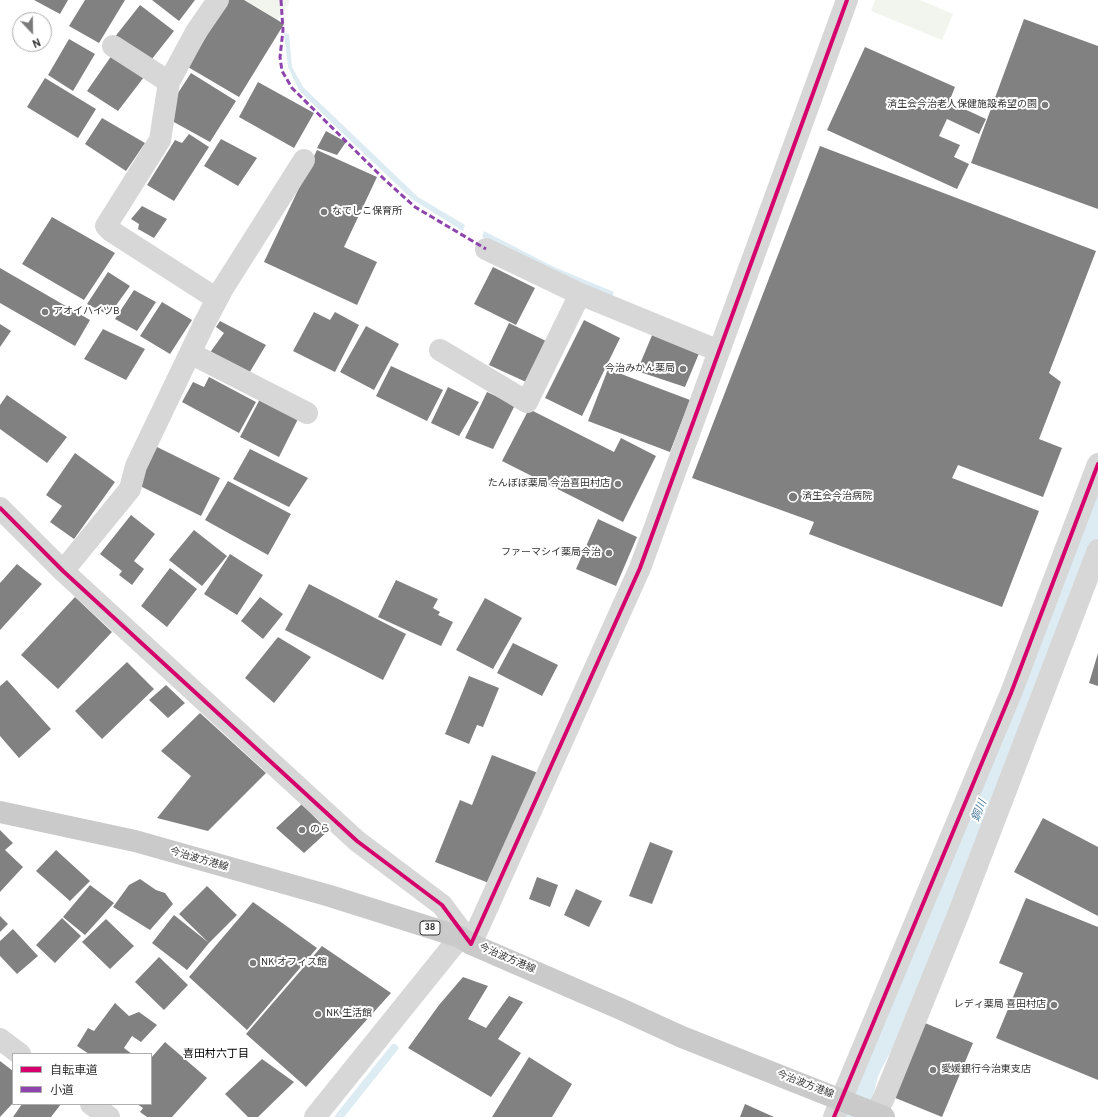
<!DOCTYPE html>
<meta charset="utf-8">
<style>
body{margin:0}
#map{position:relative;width:1098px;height:1117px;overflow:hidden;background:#fff;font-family:Overpass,"Noto Sans JP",sans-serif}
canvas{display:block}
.legend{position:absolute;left:12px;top:1053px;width:140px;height:52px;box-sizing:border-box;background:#fff;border:1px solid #adadad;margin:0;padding:5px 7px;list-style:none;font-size:12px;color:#333}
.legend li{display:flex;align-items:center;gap:8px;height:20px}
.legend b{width:20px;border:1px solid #adadad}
.north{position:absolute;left:12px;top:12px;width:40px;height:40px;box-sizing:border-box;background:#fff;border:1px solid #adadad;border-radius:50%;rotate:158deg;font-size:11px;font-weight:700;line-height:16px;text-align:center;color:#333}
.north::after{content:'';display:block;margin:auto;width:14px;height:18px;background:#7a7a7a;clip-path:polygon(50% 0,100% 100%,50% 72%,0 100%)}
</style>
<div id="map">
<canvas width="1098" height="1117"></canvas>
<ul class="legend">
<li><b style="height:5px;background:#d6006c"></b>自転車道</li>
<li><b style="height:5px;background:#8e44ad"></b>小道</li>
</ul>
<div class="north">N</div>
</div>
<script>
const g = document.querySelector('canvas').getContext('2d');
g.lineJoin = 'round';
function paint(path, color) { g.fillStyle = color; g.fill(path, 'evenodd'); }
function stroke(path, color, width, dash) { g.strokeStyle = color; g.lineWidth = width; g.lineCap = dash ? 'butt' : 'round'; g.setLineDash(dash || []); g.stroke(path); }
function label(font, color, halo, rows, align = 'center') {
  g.font = font + ' Overpass,"Noto Sans JP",sans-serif'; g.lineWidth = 4; g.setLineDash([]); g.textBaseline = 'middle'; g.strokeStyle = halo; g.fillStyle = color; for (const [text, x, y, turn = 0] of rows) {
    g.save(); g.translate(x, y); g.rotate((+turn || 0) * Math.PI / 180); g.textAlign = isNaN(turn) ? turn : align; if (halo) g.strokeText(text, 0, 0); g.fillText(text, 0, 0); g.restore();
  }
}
const green = new Path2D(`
 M240 0H289V3L275 24Z
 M875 0H920L953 14 942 40 871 11Z`);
const water = new Path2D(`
 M284 33 289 34 292 67 303 87 418 197 465 225 463 231 413 200 333 124 299 90 288 67Z
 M484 231 554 267 614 292 612 297 552 272 482 237Z
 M1098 473V537L1027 719 895 1043 878 1076 868 1117H843Z`);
const stream = new Path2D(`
 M339 1117 394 1048`);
const building = new Path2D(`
 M34 0H68L60 14Z
 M85 0H125L99 43 69 26Z
 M152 0H195L179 21Z
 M228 0H244L284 24 239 97 188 67Z
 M140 5 174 31 148 64 114 38Z
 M1024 19 1098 46V209L971 163Z
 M69 39 95 54 73 91 48 75Z
 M865 47 955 87 949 102 986 119 979 134 947 119 939 136 960 145 954 157 969 164 957 189 827 130Z
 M112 55 144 77 118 111 87 91Z
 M191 73 236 101 210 142 163 116Z
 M45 78 96 109 78 138 27 107Z
 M258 82 314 113 294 148 239 117Z
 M102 118 145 143 126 171 85 144Z
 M326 131 346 142 337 155 317 148Z
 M189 134 209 147 174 201 147 185 175 140 182 143Z
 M221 139 257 158 238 186 204 166Z
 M820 146 1096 251 1049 373 1061 382 1039 439 1062 448 1043 497 958 465 952 478 1039 511 1002 607 809 534 814 522 692 478Z
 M317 150 377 177 344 247 377 262 357 305 264 262Z
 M142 206 167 219 154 238 138 229 139 224 131 219Z
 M52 217 115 253 84 300 22 264Z
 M493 267 535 288 516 325 474 304Z
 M0 268 90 320 75 346 0 303Z
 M108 272 130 286 109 315 87 304Z
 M134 290 156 302 137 331 115 319Z
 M162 302 192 320 170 354 140 336Z
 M314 312 330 320 335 312 359 325 335 372 293 351Z
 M584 320 620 338 582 416 545 398Z
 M220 321 266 345 248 375 209 354 224 333 216 327Z
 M509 323 546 341 526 382 489 365Z
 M0 324 11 331 0 347Z
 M366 326 399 344 374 390 340 372Z
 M103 329 145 349 126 380 84 359Z
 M653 333 700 351 685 387 637 371Z
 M391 366 443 390 427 421 376 396Z
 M608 369 690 400 670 452 588 421Z
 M209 377 256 402 239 433 182 402 193 382 204 387Z
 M448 387 479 402 459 436 431 423Z
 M487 392 515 405 493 449 465 438Z
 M7 395 67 437 47 463 0 429V405Z
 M260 399 298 419 279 457 240 437Z
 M529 409 614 452 621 438 656 456 623 522 502 461Z
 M153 445 220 478 201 516 134 483Z
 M250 449 308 478 289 507 233 479Z
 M75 453 115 482 74 539 50 522 62 506 46 495Z
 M228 481 291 514 268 555 205 520Z
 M131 515 155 534 134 561 144 569 132 585 119 575 122 571 100 554Z
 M598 519 637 537 616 586 576 569Z
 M194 530 227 556 202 586 169 560Z
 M230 554 263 575 237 615 204 594Z
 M17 564 42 584 0 630V583Z
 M170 568 197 589 167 627 141 606Z
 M396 580 438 599 433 608 440 612 438 615 453 622 441 646 378 617Z
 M309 584 406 634 383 680 285 630Z
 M75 597 112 632 58 689 21 655Z
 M260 597 283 614 263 639 241 621Z
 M485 598 522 618 493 669 456 650Z
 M278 637 311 657 274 703 245 678Z
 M513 643 558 665 542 696 497 673Z
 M1098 653V686L1089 683Z
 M127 662 154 689 102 739 75 711Z
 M469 676 499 688 483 727 477 725 469 744 445 734Z
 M7 680 51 729 19 758 0 736V686Z
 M166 685 185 703 168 718 149 700Z
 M200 713 266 773 208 831 157 818 191 776 161 751Z
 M492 755 538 773 494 885 435 862 460 800 472 805Z
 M302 804 328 831 304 853 276 828Z
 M1043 818 1098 847V916L1014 872Z
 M0 830 13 843 5 850 23 867 0 892Z
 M650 842 673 851 652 904 629 896Z
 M56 850 90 881 70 901 36 871Z
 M537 877 558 885 550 907 529 899Z
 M140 879 156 890 165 893 173 904 150 930 113 907 129 885Z
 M90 885 114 903 85 935 63 917Z
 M207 886 237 915 209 943 187 970 152 943 174 915 209 943 179 914Z
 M576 889 602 901 589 927 564 915Z
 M1026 898 1098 927V1080L996 1038 1023 973 999 963Z
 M253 902 317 948 247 1030 189 977Z
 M0 916 8 924 0 932Z
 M62 918 81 936 55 963 36 945Z
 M106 919 134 946 110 969 82 942Z
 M13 929 38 956 17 974 0 956V941Z
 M322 946 391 993 306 1087 246 1034Z
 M159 957 188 985 164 1010 135 982Z
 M463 977 488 986 468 1019 486 1028 509 996 523 1002 498 1039 521 1053 491 1097 408 1048 439 1005Z
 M115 1003 129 1016 139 1012 157 1025 141 1042 132 1036 124 1048 132 1054H89L77 1046 88 1028 94 1031Z
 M925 1023 973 1043 942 1117 893 1097Z
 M165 1042 207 1078 172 1117H147L140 1112 143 1108 137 1104H151V1058Z
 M529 1057 572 1084 552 1117H492Z
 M262 1059 294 1082 258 1117H248L225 1094Z
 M0 1061 13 1071V1103L0 1117Z
 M22 1104H61L51 1117H13Z
 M745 1104 774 1117H740Z`);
const street = new Path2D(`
 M113 46 169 82
 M486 249 580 294
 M217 299 111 231 106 226 160 140 169 82 196 32 218 0
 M440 350 527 402 580 294 719 351
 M190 353 307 413
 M0 508 63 571 357 841 442 905 471 944 640 568 847 0
 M63 571 130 489 136 466 204 324 223 288 304 160
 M0 1039 20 1054
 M91 1104 109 1117
 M315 1117 460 937
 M834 1117 1011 693 1098 464
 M874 1117 875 1113 883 1100 958 915 1098 550`);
const primary = new Path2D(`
 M0 812 135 841 330 896 460 937 471 944 623 1010 682 1037 884 1117`);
const quiet = new Path2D(`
 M281 0 283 30 280 57 282 71 292 88 384 179 415 207 486 249`);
const cycleway = new Path2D(`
 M0 508 63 571 357 841 442 905 471 944 640 568 847 0
 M834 1117 1011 693 1098 464`);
const markers = [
 [1045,105,4,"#7a7a7a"],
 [324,212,4,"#7a7a7a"],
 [45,312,4,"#7a7a7a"],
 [683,369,4,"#7a7a7a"],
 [618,484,4,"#7a7a7a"],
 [793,497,5,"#7a7a7a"],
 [609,553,4,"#7a7a7a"],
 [302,830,4,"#7a7a7a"],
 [253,963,4,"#7a7a7a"],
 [1054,1005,4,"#7a7a7a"],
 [318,1014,4,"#7a7a7a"],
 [933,1070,4,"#7a7a7a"]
];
const shields = [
 [430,928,20]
];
const shieldNames = [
 ["38",430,928]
];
const poiNames = [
 ["済生会今治老人保健施設希望の園",1037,105,"right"],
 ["なでしこ保育所",332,212],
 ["アオイハイツB",53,312],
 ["今治みかん薬局",675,369,"right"],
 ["たんぽぽ薬局 今治喜田村店",610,484,"right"],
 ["済生会今治病院",802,497],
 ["ファーマシイ薬局今治",601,553,"right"],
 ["のら",310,830],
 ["NK オフィス館",261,963],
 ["レディ薬局 喜田村店",1046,1005,"right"],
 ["NK 生活館",326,1014],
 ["愛媛銀行今治東支店",941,1070]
];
const streetNames = [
 ["今治波方港線",199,860,16],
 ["今治波方港線",507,959,23],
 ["今治波方港線",805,1085,21]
];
const waterNames = [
 ["銅川",980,811,-68]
];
const neighbourhoodNames = [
 ["喜田村六丁目",216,1055]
];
paint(green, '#f1f5ed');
paint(water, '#ddebf3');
stroke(stream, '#ddebf3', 8);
paint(building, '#818181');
stroke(street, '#d7d7d7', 22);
stroke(primary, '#cacaca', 22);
stroke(quiet, '#8e44ad', 3, [6, 3]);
stroke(cycleway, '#d6006c', 4);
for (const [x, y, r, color] of markers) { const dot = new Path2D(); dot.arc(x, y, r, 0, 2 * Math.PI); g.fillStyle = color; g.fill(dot); stroke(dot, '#fff', 1.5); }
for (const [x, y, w] of shields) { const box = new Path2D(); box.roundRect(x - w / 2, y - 7, w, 14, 3); g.fillStyle = '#fff'; g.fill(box); stroke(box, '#333', 1); }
label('bold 9px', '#333', null, shieldNames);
label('10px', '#333', '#fff', poiNames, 'left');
label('10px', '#333', '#fff', streetNames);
label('italic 11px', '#3f7597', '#fff', waterNames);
label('11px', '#000', '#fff', neighbourhoodNames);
</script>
